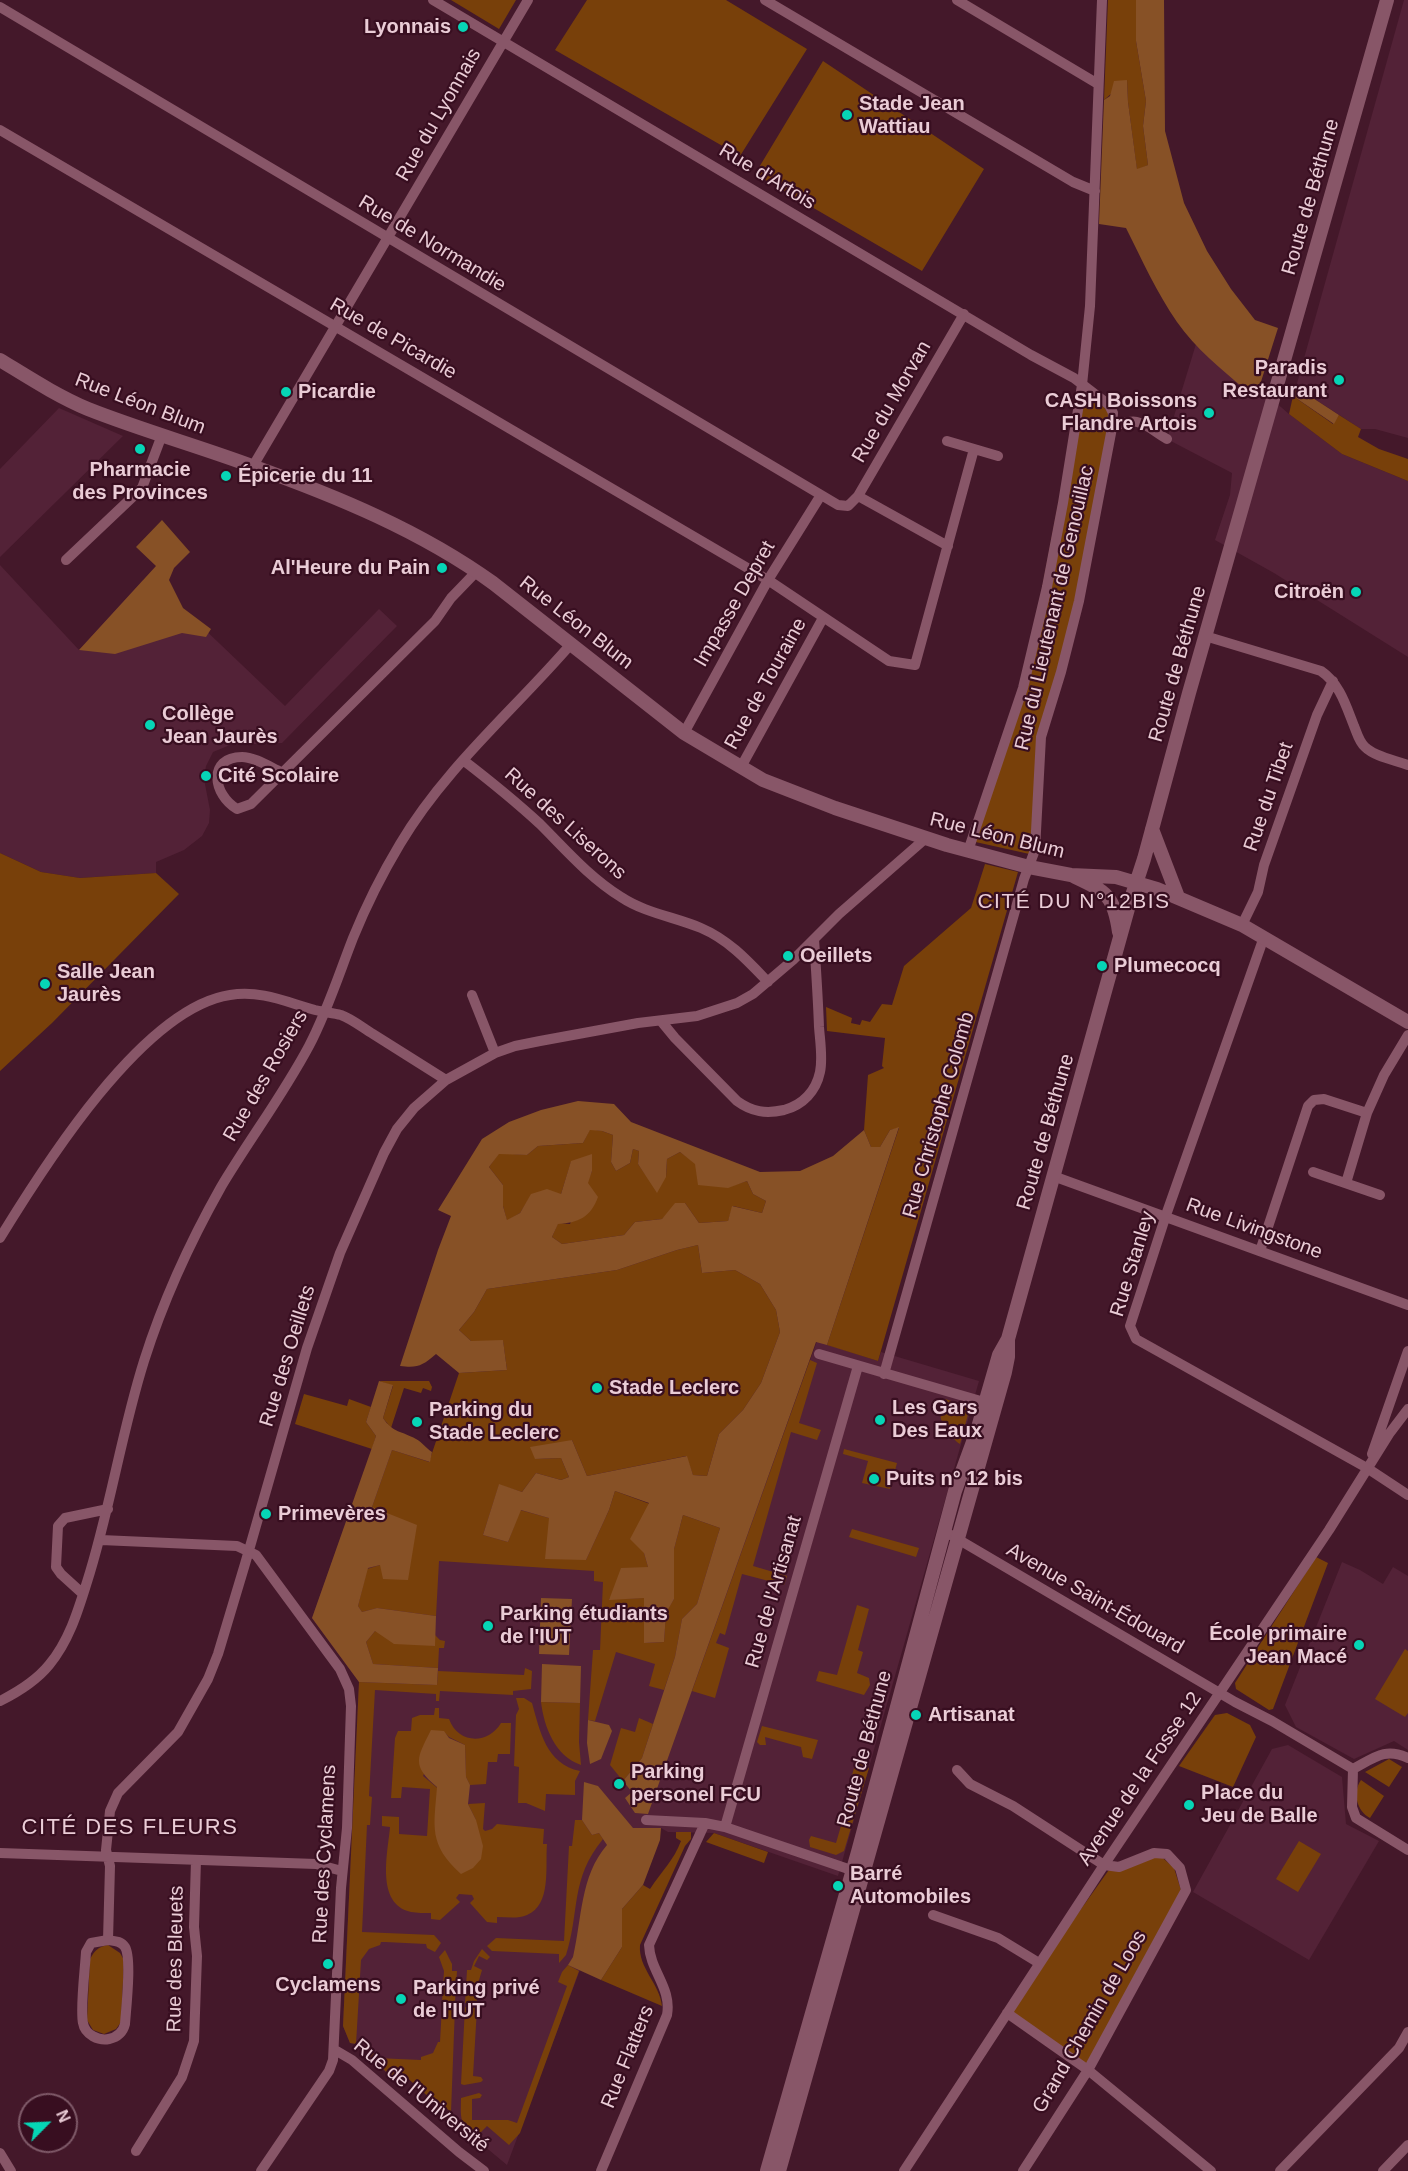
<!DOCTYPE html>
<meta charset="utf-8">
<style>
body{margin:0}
#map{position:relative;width:1408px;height:2171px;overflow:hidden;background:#44182a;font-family:Arial,sans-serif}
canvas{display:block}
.north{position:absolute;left:18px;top:2093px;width:60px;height:60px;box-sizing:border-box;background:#380e20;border:2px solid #7f5a69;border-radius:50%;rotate:66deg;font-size:16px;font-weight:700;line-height:24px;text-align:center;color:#eaccd6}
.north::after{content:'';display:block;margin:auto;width:21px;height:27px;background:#06d5b6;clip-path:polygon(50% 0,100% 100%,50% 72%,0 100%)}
</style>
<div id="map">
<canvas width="1408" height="2171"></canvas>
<div class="north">N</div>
</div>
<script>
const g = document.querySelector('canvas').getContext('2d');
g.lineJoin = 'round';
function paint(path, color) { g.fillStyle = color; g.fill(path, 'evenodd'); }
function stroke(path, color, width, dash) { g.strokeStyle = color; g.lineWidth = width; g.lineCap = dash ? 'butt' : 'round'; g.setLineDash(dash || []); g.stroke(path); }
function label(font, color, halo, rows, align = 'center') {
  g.font = font + ' Arial,sans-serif'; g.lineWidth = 4.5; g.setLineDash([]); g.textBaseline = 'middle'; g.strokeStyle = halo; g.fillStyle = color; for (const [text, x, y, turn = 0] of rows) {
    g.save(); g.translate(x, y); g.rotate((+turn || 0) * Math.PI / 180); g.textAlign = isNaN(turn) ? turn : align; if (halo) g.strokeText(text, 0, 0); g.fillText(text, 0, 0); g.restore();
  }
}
const built = new Path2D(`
 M1404 0H1408V438L1375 429H1361L1296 387Z
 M1196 344 1246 389 1259 388 1289 414 1342 454 1408 481V657L1274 573 1215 540 1230 495 1232 473 1167 439Z
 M59 408 123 436 0 557V469Z
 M0 565 79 650 143 580 198 623 285 706 379 609 397 626 282 743 230 745 213 752 206 766 204 779 210 810 209 823 202 836 184 850 156 862V873L80 878 41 872 0 853Z
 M817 1341 878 1361 881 1352 979 1381 838 1876 714 1833 668 1832 661 1828H633L507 2165 477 2140 446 2107 441 2108 409 2079 402 2087 370 2058 362 2045 350 2043 343 2026 359 1682 312 1618 374 1444 590 1514 746 1537Z
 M1342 1562 1360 1570 1383 1584 1393 1567 1408 1576V1750L1394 1741 1354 1759 1296 1727 1285 1705Z
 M1288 1745 1342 1777 1346 1824 1379 1841 1309 1960 1193 1892 1272 1749Z`);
const green = new Path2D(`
 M451 0H516L499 29Z
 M587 0H726L807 49 740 156 555 50Z
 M1108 0H1136V41L1146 101 1143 126 1148 165 1137 170 1128 102 1127 80 1104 100Z
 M823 61 984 169 922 271 755 174Z
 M1091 393 1112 416 1099 508 1041 737 1034 855 971 841 1023 688 1079 395Z
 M1293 396 1333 424 1339 415 1361 429 1358 437 1379 449 1408 459V481L1342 454 1289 414Z
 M0 853 41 872 80 878 156 873 179 894 52 1023 0 1071Z
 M985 864 1018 872 878 1361 827 1345 899 1128 890 1130 880 1147H871L864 1130 868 1075 884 1068 882 1066 885 1038 827 1031 826 1007 852 1018 851 1023 860 1025 862 1020 870 1022 882 1004 892 1005 904 966 971 908Z
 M590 1129 602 1131 613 1135 611 1162 616 1171 630 1163 633 1149 639 1151 638 1164 645 1174 666 1177 667 1159 680 1152 728 1187 747 1181 753 1194 766 1201 762 1213 733 1206 728 1221 699 1223 685 1203 662 1219 635 1222 624 1235 562 1244 552 1237 558 1223 570 1224 592 1171 571 1162 561 1194H532L520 1213 507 1221 503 1206V1185L489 1167 499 1153 527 1155 538 1146 583 1143Z
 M698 1245 702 1273 735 1270 760 1284 776 1310 780 1332 761 1383 743 1410 719 1434 707 1476 693 1475 686 1456 587 1476 572 1440 535 1459 561 1458 569 1477 561 1480 536 1473 522 1492 499 1485 483 1535 508 1542 520 1510 549 1518 586 1560 609 1510 615 1491 650 1504 644 1553 648 1567 609 1599 644 1598 645 1643 664 1642 666 1612 674 1599V1549L683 1515 720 1528 697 1604 682 1619 675 1657 664 1690 649 1686 655 1664 616 1652 595 1721 588 1720 593 1650H600L603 1582 594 1581V1571L439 1561 436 1616 377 1608 362 1612 358 1606 367 1569 380 1565 372 1507 392 1450 429 1462 459 1373 507 1370 503 1341H471L459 1330 474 1312 487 1289 617 1270 677 1250Z
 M810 1360 817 1363 799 1423 821 1430 817 1440 791 1432 753 1566 787 1576 784 1585 742 1574 725 1635 720 1633 716 1643 729 1648 715 1698 692 1691Z
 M379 1381H429L432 1387 431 1391 423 1388 421 1393 404 1388 391 1428 383 1418 393 1386Z
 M304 1394 347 1406 349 1399 371 1407 366 1422 376 1436 372 1449 295 1424Z
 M945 1399 970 1407 960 1444C954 1441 954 1437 950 1432 937 1417 940 1418 945 1399Z
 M844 1449 897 1463 890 1489 862 1483 868 1461 843 1454Z
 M852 1529 919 1548 916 1557 849 1537Z
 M1316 1557 1328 1563 1273 1709 1269 1710 1236 1689 1235 1683Z
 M857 1605 869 1609 858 1650 863 1652 857 1673 869 1678 870 1685 864 1695 816 1681 819 1671 837 1675Z
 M375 1631 434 1646 435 1635 440 1640 445 1641 444 1648H439L438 1668 373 1664 366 1642Z
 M1405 1649 1408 1651V1713L1405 1717 1375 1699Z
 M525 1668 532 1671 531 1689 513 1691V1695L440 1691 439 1701H436V1694L375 1690 369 1796 372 1797 370 1825H367L362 1932 434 1935 441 1943 435 1952 427 1948 426 1944 385 1942H381L380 1945 369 1949 361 1960 356 2044 350 2043 343 2026 359 1682 437 1685 438 1671 524 1675Z
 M516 1698H524L532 1703C540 1731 546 1764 580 1771L575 1781V1795L546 1794 545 1811 526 1803H518L519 1767 514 1766 516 1715 519 1709Z
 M541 1702 580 1703 579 1742 581 1765C555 1756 544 1727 541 1702Z
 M435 1708H439V1718L449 1719C458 1744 488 1745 501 1723H511L510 1754H498L497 1762H488L486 1784 470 1785 466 1777 465 1745 449 1737 443 1731 423 1776 476 1820 468 1804 485 1803 483 1829 485 1831 492 1829 497 1824 544 1829 543 1844H547C545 1866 552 1905 527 1915 518 1919 507 1917 497 1917V1923L487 1922 470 1903 474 1899 472 1895 459 1894 456 1898 460 1902 440 1920 431 1919V1913C424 1913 417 1913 411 1912 375 1904 388 1852 390 1827L382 1826V1816L399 1817V1834L427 1836 430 1789 402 1787 401 1798H391L395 1738 398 1731H411L412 1718 420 1715H434Z
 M1227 1713 1250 1725 1256 1737 1233 1787 1179 1766 1215 1715Z
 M639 1718 653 1724 642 1758 623 1781 610 1765 621 1728 635 1732Z
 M762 1726 818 1740 812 1759 803 1757 801 1747 765 1737 766 1745H760L757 1742Z
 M1389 1759 1402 1767 1389 1787 1365 1772Z
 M856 1761 869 1768 844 1851 836 1855 810 1847 809 1840 811 1836 836 1843 845 1812 848 1813 849 1807 846 1806 852 1787 849 1786Z
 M1361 1780 1384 1796 1370 1818C1357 1811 1352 1793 1361 1780Z
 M575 1820H582L592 1835 599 1833 603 1839C570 1879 580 1911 566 1955L559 1963V1954L492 1951 487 1946 496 1938 564 1941 569 1846H572Z
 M676 1832H691V1839L685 1846 640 1945C638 1968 660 1984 662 2006L601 1980 622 1947V1909L643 1885 650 1889C661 1872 674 1860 681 1841L676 1838Z
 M714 1833 768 1852 764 1863 706 1842Z
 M1299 1841 1321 1854 1298 1892 1276 1879Z
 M1156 1852 1174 1868 1181 1890 1088 2070 1007 2013 1111 1867Z
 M108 1945 120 1953 124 1960 121 2022 116 2029 104 2034 93 2030 87 2020 90 1959C95 1950 98 1947 108 1945Z
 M482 1949 490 1957 487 1960 479 1956 474 1966 482 1970 477 1987V2004L465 2003 467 1970H471L474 1961Z
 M445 1950 452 1964V1971H457L455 2002H442L444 1971 439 1957Z
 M568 1965 579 1971 520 2133 509 2145 487 2126 477 2136 472 2132H469C459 2122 461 2112 461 2098L479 2093 482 2095 480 2098 472 2099V2120H508L517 2123 567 1986 558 1982 562 1972Z
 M442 2006 455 2007 451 2112 445 2107 441 2108 403 2074 396 2081 367 2054 375 2053 376 2058 421 2060V2057L433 2053 438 2042H440Z
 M465 2007 477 2008 473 2076 481 2077 483 2080 481 2082 464 2085 461 2084Z`);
const forest = new Path2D(`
 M1136 0H1164L1165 131 1184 203 1207 251 1231 289 1255 320 1278 328 1259 388 1246 390C1222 370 1195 348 1177 322 1157 293 1142 260 1126 228L1099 224 1104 100 1110 96 1114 81 1127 80 1128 102 1137 169 1148 165 1143 126 1146 101 1136 41Z
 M1296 387 1339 415 1334 424 1293 396Z
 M162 520 190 552 174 568 169 580 183 608 211 629 206 637 182 633 115 654 79 650 156 566 136 547Z
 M578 1101 614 1104 631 1122 760 1172 800 1171 833 1156 864 1130 871 1147H880L890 1130 899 1127 827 1345 816 1342 648 1814 635 1813 625 1798 632 1792 623 1781 642 1758 675 1657 682 1619 697 1604 720 1528 683 1515 674 1549V1599L666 1613 664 1642 644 1643V1598L609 1600 621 1568 648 1567 644 1553 630 1539 649 1503 615 1491 609 1510 586 1560 545 1559 549 1518 521 1510 508 1542 483 1535 499 1484 522 1492 536 1473 561 1480 569 1477 561 1458 535 1459 530 1447 572 1440 587 1476 687 1456 693 1475 707 1476 719 1434 743 1410 761 1383 780 1332 776 1310 760 1284 735 1270 702 1273 698 1245 677 1250 617 1270 487 1289 474 1312 459 1330 471 1341 503 1340 507 1370 459 1373 436 1354C422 1366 418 1368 400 1366L438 1250 451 1216 438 1210 482 1139 509 1122 541 1110ZM590 1130 602 1131 613 1135 611 1162 616 1171 630 1163 633 1149 639 1151 638 1164 657 1193 666 1177 667 1159 680 1152 695 1164 698 1185 728 1188 747 1181 753 1194 766 1201 762 1213 732 1206 728 1221 699 1223 685 1203H675L662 1219 635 1222 624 1235 562 1244 552 1237 558 1224C578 1223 591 1217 598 1197L588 1183 592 1171V1154L571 1161 561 1194 547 1189 531 1194 520 1213 507 1220 503 1206V1185L489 1167 499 1154 527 1155 538 1146 583 1143Z
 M379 1381 393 1385 383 1418C393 1433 402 1431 416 1439 422 1442 426 1448 432 1452L430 1462 392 1450 372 1507 417 1525 408 1580 383 1579 380 1565 368 1568 358 1606 362 1612 377 1608 436 1616 435 1646 394 1644 375 1631 366 1642 373 1664 438 1668 437 1685 359 1682 312 1618 376 1436 366 1422Z
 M541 1598 572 1599 569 1655 539 1654Z
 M542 1664 581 1666 580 1703 541 1702Z
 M588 1720 609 1725 612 1731 601 1759 590 1764 587 1743Z
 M431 1730 444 1731 449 1738 465 1745 466 1777 470 1785 468 1804 476 1820 483 1846 481 1859 473 1868 461 1874C428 1844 434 1827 437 1787 411 1765 417 1758 431 1730Z
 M584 1782 598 1786 633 1828H661L660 1840 643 1885 622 1909V1947L601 1980 568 1965 573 1957C582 1919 580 1876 607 1845L599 1833 592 1835 582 1820Z`);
const street = new Path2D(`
 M433 0 1031 355 1074 378 1109 405 1113 413 1112 428 1079 601 1061 672 1041 737 1035 850 1024 879 884 1374
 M765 0 1073 182 1095 191
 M957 0 1098 84
 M0 7 838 505 848 506 858 496 964 314
 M0 130 768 580 889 661 915 665 974 449
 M1112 428C1139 414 1144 425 1167 439
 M947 441 998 456
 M253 466 528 0
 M858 496 948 546
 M66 560 142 488 162 435
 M1205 636 1321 671C1340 684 1346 706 1354 726 1357 733 1359 742 1365 747 1375 757 1395 760 1408 765
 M684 733 768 580 821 495
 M463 760C489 780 515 801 540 824 566 850 589 877 621 897 645 913 675 917 701 928 729 940 748 961 768 982
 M741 767 823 618
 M281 772C270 767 255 757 242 757 207 757 213 795 237 809L251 804 435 621 451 598 477 571
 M968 851 1023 688 1047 587 1063 503 1082 385 1090 306 1102 0
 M1242 925 1258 892 1264 865 1317 715 1333 681
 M1264 937 1166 1215 1130 1326 1136 1339 1367 1468 1408 1495
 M472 995 495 1053
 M661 1021 675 1038 737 1101C752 1112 766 1114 784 1110 803 1105 816 1091 820 1072 823 1058 820 1041 819 1027 818 998 816 969 814 939
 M1313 1172 1380 1195
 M1053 1176 1408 1305
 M1346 1183 1367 1113 1384 1075 1408 1035
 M0 1238C44 1166 143 1008 230 995 261 990 286 1002 315 1010 323 1012 333 1013 341 1015 352 1019 363 1028 373 1034 397 1049 422 1065 446 1080
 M1260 1251 1308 1106 1314 1100 1324 1099 1367 1113
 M819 1354 991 1404
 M1372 1454 1408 1351
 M944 1531 1235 1702 1272 1721 1353 1769
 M101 1540 237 1546 256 1555 340 1669 349 1689 351 1706 347 1828 341 1888 333 2060 329 2071 261 2171
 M83 1594 61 1574 56 1567 58 1526 65 1518 108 1509
 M0 1701C18 1692 36 1681 49 1665 69 1641 78 1611 87 1582 110 1510 121 1434 144 1361 163 1301 190 1242 221 1187 249 1140 283 1095 309 1046 327 1012 339 974 353 938 366 906 382 874 400 844 445 768 514 710 571 644
 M1353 1769 1352 1807 1356 1818 1408 1850
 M1353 1769C1374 1758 1385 1747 1408 1758
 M957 1770 970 1784 1013 1806 1104 1865 1119 1867 1154 1853 1167 1854 1180 1868 1186 1890 1088 2070 1023 2171
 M646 1820 705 1823 725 1827 860 1873
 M725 1827 858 1366
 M0 1853 316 1864 342 1871
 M933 1915 998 1938 1039 1963
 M108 1940 110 1866 106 1850 110 1811 118 1793 178 1732 208 1679 218 1654 245 1564 307 1348 340 1253 384 1153 397 1129 414 1108 446 1080 495 1053 515 1046 540 1041 638 1023 697 1016 737 1003 753 994 793 960 839 914 926 838
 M108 1940C115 1941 121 1941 125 1947 132 1958 126 2009 125 2024 123 2032 118 2037 109 2039 99 2041 85 2035 83 2023 80 2008 85 1970 86 1952L91 1943Z
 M1007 2013 1088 2070 1211 2171
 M335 2050 352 2060 459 2152 484 2171
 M136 2151 182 2077 194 2041 197 1956 194 1927 196 1860
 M0 2153 11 2171
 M601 2171 667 2015C672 1988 650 1971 649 1945L705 1823
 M904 2171 1104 1865 1329 1530 1389 1434 1408 1409
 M1280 2171 1399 2048 1408 2032
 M1383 2171 1408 2145`);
const secondary = new Path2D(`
 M0 360C28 377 57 396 88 409 141 430 198 446 252 466 336 496 421 531 493 583L684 733 763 780 835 808 947 845 1029 867 1071 875 1116 877 1157 889 1242 925 1408 1022
 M1152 829 1178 897
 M1075 877C1107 892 1114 896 1119 932
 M767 2171 858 1852 955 1491 977 1431 999 1355 1008 1339
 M779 2171 1005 1372 1008 1357V1339L1129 905 1144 859 1189 693 1387 0`);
const markers = [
 [463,27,6,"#06d5b6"],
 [847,115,6,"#06d5b6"],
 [1339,380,6,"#06d5b6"],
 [286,392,6,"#06d5b6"],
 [1209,413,6,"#06d5b6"],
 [140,449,6,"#06d5b6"],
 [226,476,6,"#06d5b6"],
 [442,568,6,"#06d5b6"],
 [1356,592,6,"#06d5b6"],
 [150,725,6,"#06d5b6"],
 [206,776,6,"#06d5b6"],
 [788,956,6,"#06d5b6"],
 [1102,966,6,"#06d5b6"],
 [45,984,6,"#06d5b6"],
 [597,1388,6,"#06d5b6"],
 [880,1420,6,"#06d5b6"],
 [417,1422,6,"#06d5b6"],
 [874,1479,6,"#06d5b6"],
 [266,1514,6,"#06d5b6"],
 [488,1626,6,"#06d5b6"],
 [1359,1645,6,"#06d5b6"],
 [916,1715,6,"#06d5b6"],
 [619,1784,6,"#06d5b6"],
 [1189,1805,6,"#06d5b6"],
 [838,1886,6,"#06d5b6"],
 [328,1964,6,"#06d5b6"],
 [401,1999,6,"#06d5b6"]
];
const poiNames = [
 ["Lyonnais",451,27,"right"],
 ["Stade Jean",859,104],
 ["Wattiau",859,127],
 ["Paradis",1327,368,"right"],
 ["Restaurant",1327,391,"right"],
 ["Picardie",298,392],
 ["CASH Boissons",1197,401,"right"],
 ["Flandre Artois",1197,424,"right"],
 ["Pharmacie",140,470,"center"],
 ["des Provinces",140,493,"center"],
 ["Épicerie du 11",238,476],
 ["Al'Heure du Pain",430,568,"right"],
 ["Citroën",1344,592,"right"],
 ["Collège",162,714],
 ["Jean Jaurès",162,737],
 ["Cité Scolaire",218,776],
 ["Oeillets",800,956],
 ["Plumecocq",1114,966],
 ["Salle Jean",57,972],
 ["Jaurès",57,995],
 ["Stade Leclerc",609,1388],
 ["Les Gars",892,1408],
 ["Des Eaux",892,1431],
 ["Parking du",429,1410],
 ["Stade Leclerc",429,1433],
 ["Puits n° 12 bis",886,1479],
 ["Primevères",278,1514],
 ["Parking étudiants",500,1614],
 ["de l'IUT",500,1637],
 ["École primaire",1347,1634,"right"],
 ["Jean Macé",1347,1657,"right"],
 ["Artisanat",928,1715],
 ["Parking",631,1772],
 ["personel FCU",631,1795],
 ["Place du",1201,1793],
 ["Jeu de Balle",1201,1816],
 ["Barré",850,1874],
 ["Automobiles",850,1897],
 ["Cyclamens",328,1985,"center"],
 ["Parking privé",413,1988],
 ["de l'IUT",413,2011]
];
const streetNames = [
 ["Rue du Lyonnais",439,115,-60],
 ["Rue d'Artois",767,177,31],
 ["Route de Béthune",1311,197,-74],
 ["Rue de Normandie",432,244,31],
 ["Rue de Picardie",393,339,30],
 ["Rue du Morvan",892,402,-60],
 ["Rue Léon Blum",140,404,21],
 ["Impasse Depret",735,604,-60],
 ["Rue du Lieutenant de Genouillac",1055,608,-77],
 ["Rue Léon Blum",576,623,38],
 ["Route de Béthune",1178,664,-74],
 ["Rue de Touraine",766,684,-61],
 ["Rue du Tibet",1269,797,-71],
 ["Rue des Liserons",565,824,42],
 ["Rue Léon Blum",997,836,14],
 ["Rue des Rosiers",266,1076,-60],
 ["Rue Christophe Colomb",939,1115,-74],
 ["Route de Béthune",1046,1132,-74],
 ["Rue Livingstone",1254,1229,20],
 ["Rue Stanley",1133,1264,-73],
 ["Rue des Oeillets",288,1356,-73],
 ["Rue de l'Artisanat",774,1592,-74],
 ["Avenue Saint-Édouard",1095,1599,30],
 ["Route de Béthune",865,1749,-75],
 ["Avenue de la Fosse 12",1140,1779,-56],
 ["Rue des Cyclamens",325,1854,-87],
 ["Rue des Bleuets",176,1959,-89],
 ["Grand Chemin de Loos",1090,2022,-60],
 ["Rue Flatters",628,2057,-68],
 ["Rue de l'Université",421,2096,39]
];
const neighbourhoodNames = [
 ["CITÉ DU N°12BIS",1074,902]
];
const quarterNames = [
 ["CITÉ DES FLEURS",130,1828]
];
paint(built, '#532237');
paint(green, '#78400a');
paint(forest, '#875126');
stroke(street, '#885668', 10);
stroke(secondary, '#885668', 14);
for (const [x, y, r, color] of markers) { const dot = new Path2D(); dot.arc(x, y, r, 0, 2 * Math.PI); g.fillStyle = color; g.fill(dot); stroke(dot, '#380e20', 2); }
label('bold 20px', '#eaccd6', '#380e20', poiNames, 'left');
label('20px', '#eaccd6', '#380e20', streetNames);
g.letterSpacing = '1.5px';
label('21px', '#eaccd6', '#380e20', neighbourhoodNames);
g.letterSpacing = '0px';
g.letterSpacing = '1.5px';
label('22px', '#eaccd6', '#380e20', quarterNames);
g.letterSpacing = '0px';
</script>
